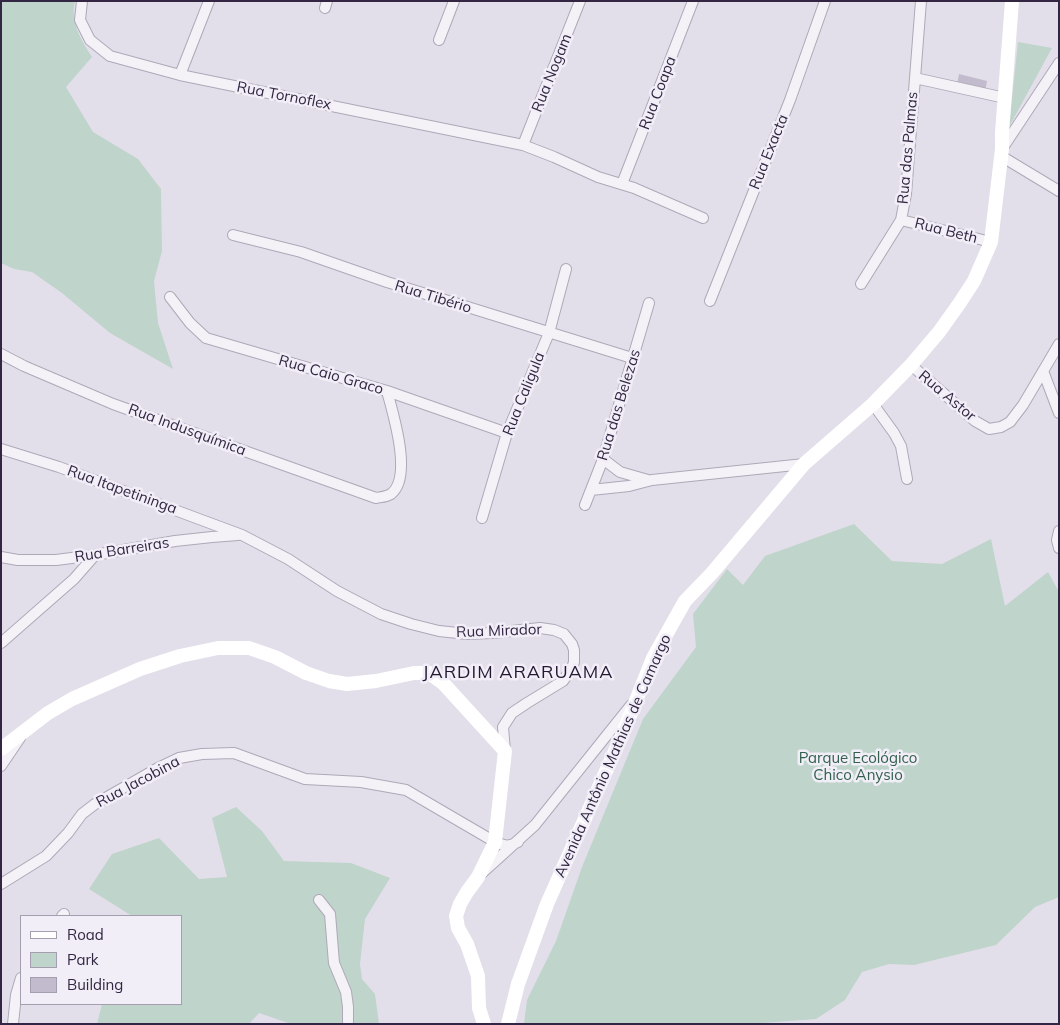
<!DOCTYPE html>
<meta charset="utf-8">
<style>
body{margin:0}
#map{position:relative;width:1060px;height:1025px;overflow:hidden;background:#e3dfea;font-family:Mulish,sans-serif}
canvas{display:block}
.frame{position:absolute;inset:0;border:2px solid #322642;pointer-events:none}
.legend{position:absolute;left:20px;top:915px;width:162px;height:90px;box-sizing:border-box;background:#f1eef7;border:1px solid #a59eaf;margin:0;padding:6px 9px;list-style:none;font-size:15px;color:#322642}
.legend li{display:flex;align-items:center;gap:10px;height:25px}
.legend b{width:25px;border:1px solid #a59eaf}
</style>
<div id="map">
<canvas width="1060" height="1025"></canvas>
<div class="frame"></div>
<ul class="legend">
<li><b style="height:6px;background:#fff"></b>Road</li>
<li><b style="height:14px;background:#bfd4ca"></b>Park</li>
<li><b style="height:14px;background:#c2bbcd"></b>Building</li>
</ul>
</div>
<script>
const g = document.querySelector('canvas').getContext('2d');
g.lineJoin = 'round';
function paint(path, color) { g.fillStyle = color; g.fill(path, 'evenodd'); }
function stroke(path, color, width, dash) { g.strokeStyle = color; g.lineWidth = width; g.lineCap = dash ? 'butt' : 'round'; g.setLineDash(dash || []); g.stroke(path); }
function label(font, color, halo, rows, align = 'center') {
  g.font = font + ' Mulish,sans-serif'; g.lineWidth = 5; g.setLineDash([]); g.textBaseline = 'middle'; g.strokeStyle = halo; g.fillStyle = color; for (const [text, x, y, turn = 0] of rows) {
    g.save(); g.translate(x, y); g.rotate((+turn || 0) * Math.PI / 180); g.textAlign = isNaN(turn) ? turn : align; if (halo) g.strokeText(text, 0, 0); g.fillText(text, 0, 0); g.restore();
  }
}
const green = new Path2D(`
 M1 1H75C70 22 81 40 92 57L66 87 93 132 138 159 161 189 162 251 154 281 158 323 173 369 110 333 62 293 32 272 14 269 1 263Z
 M1018 42 1052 48 1009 127Z
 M854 524 892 561 942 564 991 539 1005 606 1048 572 1059 592V897L1035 907 996 945 914 965 889 964 862 972 845 1000 816 1019 749 1024H524L527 1000 556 941 582 867 643 719 696 647 693 614 727 569 743 585 765 556Z
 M236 807 262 831 284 861 351 863 390 878 365 919 360 964 362 979 375 994 379 1024H291L259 1013 249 1024H97L102 1004H181V916H132L89 889 112 854 159 838 199 879 227 877 212 818Z`);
const building = new Path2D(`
 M959 74 987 81 985 92 957 85Z`);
const street = new Path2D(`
 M82 1 80 20 90 40 110 56 180 75 523 145 554 157 598 177 634 188 703 218
 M325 8 327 1
 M439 40 454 1
 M180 75 209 1
 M915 78 1005 98
 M523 145 580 1
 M1002 149 1059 63
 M1001 156 1059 191
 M622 184 693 1
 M901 220 991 242
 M233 235 301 252 387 282 632 358
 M861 284 901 220 906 194 921 1
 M170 297 190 323 206 338 387 391 507 433
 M710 301 790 100 825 1
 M1 354 24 366 113 404 376 498C381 497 386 497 391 494 413 477 393 414 387 391
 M911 365 975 421 989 429 1001 427 1010 422 1023 405 1059 344
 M1043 371 1059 413
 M873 404 894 433 901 446 907 479
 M1 449 59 467 242 535 288 559 337 591 381 614 411 624 439 631 467 634 493 633 540 628 554 630 564 634 572 644 574 650V662L572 668 563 681 527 703 512 713 503 727 505 751
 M603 459 620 472 648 480
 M591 490 629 486 652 480 804 464
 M585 505 603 459 649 303
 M482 518 507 433 549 333 566 269
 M1059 531 1057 540 1059 548
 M1 557 18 560H56L95 555 175 541 212 537 238 535
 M1 643 74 579 95 555
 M1 766 20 738
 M482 873 535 825 631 705
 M1 884 46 856 68 833 82 814 95 804 158 768 179 758 202 754 234 753 305 779 361 782 406 790 495 842C506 846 507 847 518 842
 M319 900 330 914 334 963 346 992 348 1007V1024
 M62 916 64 914
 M13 1024 16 995 21 978`);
const secondary = new Path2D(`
 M1 749 48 713 72 699 140 669 180 656 218 648H249L275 657 306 673 329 681 347 684 376 681 414 673H429L443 683 505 751 495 842 478 877 467 892 460 904 456 916 458 928 467 944 478 976 479 1008 484 1024
 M508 1024 518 984 547 904 623 733 653 658 667 633 685 601 712 573 804 464 873 404 911 365 939 332 959 304 974 281 991 242 1002 149V133L1012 1`);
const streetNames = [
 ["Rua Nogam",552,73,-68],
 ["Rua Coapa",658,93,-69],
 ["Rua Tornoflex",284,96,11],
 ["Rua das Palmas",908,148,-85],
 ["Rua Exacta",769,152,-68],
 ["Rua Beth",946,231,14],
 ["Rua Tibério",433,297,17],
 ["Rua Caio Graco",331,375,16],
 ["Rua Caligula",524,394,-68],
 ["Rua Astor",947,396,40],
 ["Rua das Belezas",619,405,-73],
 ["Rua Indusquímica",187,430,20],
 ["Rua Itapetininga",122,490,20],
 ["Rua Barreiras",122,550,-9],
 ["Rua Mirador",499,631,-2],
 ["Avenida Antônio Mathias de Camargo",613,756,-66],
 ["Rua Jacobina",138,782,-28]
];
const parkNames = [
 ["Parque Ecológico",858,758],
 ["Chico Anysio",858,775]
];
const quarterNames = [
 ["JARDIM ARARUAMA",518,673]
];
paint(green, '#bfd4ca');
paint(building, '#c2bbcd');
stroke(street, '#aea8b8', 12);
stroke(street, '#f4f2f7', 10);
stroke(secondary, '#fff', 14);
label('15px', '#322642', '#f1eef7', streetNames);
label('15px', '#32604d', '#f1eef7', parkNames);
g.letterSpacing = '1px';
label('18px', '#241833', '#f1eef7', quarterNames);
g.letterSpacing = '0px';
</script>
